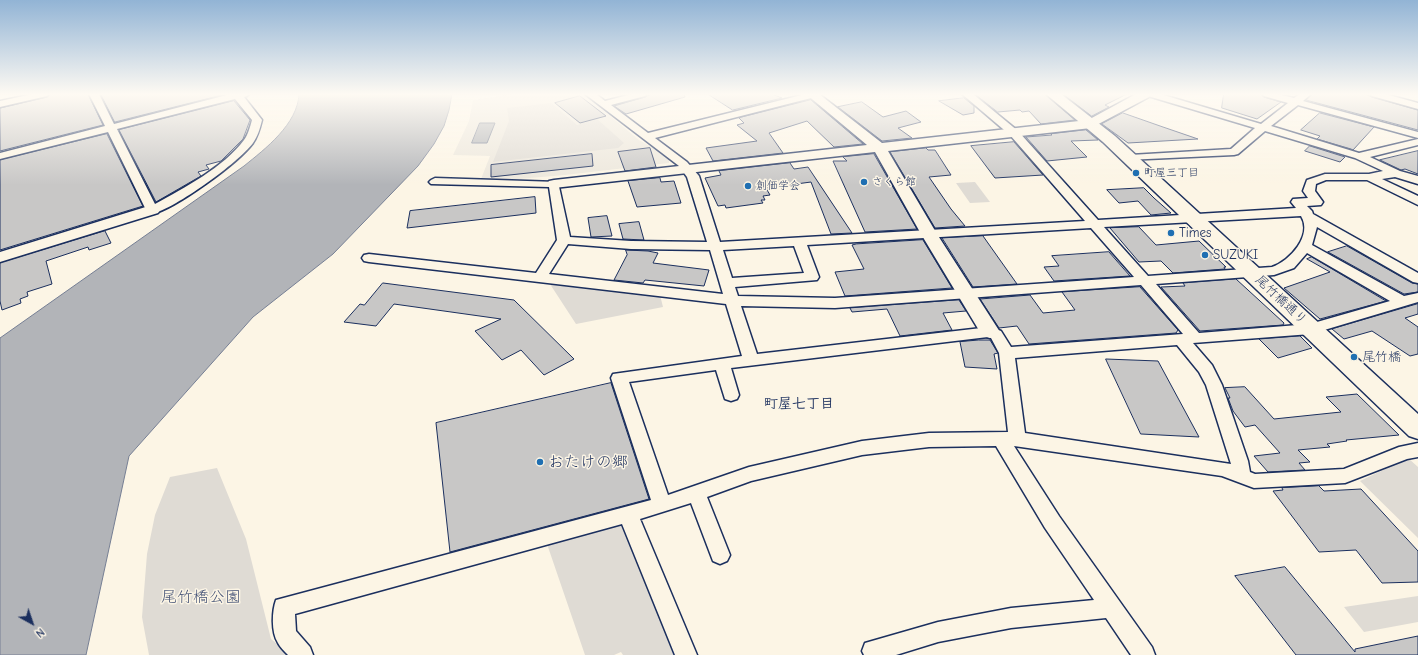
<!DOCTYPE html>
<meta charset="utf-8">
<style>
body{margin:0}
#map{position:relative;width:1418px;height:655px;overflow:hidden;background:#fcf5e5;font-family:"Comic Neue",sans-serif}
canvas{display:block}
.north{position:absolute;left:12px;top:603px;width:40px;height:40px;-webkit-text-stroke:3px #fcf5e5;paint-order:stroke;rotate:140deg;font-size:11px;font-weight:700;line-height:16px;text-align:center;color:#1b2f5e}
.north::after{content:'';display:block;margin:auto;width:14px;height:18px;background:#1b2f5e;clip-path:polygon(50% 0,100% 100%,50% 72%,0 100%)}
</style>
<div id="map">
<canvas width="1418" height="655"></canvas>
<div class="north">N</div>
</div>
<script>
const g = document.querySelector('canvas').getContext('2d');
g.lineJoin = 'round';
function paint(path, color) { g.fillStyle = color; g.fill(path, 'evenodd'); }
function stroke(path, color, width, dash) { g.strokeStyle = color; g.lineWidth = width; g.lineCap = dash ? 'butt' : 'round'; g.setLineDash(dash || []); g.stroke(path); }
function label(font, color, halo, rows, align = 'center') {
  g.font = font + ' "Comic Neue","Klee One",sans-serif'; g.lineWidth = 3; g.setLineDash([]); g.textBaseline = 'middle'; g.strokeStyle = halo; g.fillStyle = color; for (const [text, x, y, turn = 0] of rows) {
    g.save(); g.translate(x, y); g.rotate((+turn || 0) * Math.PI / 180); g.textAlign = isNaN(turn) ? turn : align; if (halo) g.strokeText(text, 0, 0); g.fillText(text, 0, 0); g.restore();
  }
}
const built = new Path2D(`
 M513 94H584L639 140 669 157V163L565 175 506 180 481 179 490 156 453 155 469 121 473 100Z`);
const green = new Path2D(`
 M551 103 577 125 597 119 624 143 618 148 493 162 509 121 507 108Z
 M975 182 990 202 970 203 956 183Z
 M548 281 660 295 663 307 576 324Z
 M1408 458 1418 467V538L1360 481Z
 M217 468 246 539 271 639 291 655H149L142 617 147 554 155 515 170 477Z
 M620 522 627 524 678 655H623L621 652 614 655H585L547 544Z
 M1418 596V622L1364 632 1344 607Z`);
const water = new Path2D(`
 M299 94H452L449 110 444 126 434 144 418 166 333 254 253 317 129 456 86 655H0V338L244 166C265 149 298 124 299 94Z
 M480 123H495L487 143H472Z`);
const building = new Path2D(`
 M50 94H88L103 125 0 151V108L47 97Z
 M101 94H226L115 122Z
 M652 94H684L685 97 626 114 614 106 645 97Z
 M708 94H772L782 98 733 110Z
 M975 94H1045L1075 120 1041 124 1029 111 1022 112 1020 110 998 112Z
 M1063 94H1127L1105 105 1109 107 1092 116Z
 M1224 94H1261L1264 97 1281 102 1257 119 1222 108Z
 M1312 94H1365L1372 97 1418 110V130L1306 100Z
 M580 96 606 116 580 123 555 103Z
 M964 98 974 106V113L963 115 939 101Z
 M811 100 863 144 834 147 807 121 769 133 783 153 713 161 706 148 757 141 737 125 744 123 739 118Z
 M234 101 250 120 243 139 221 161 206 165 209 169 198 172 201 176 156 202 119 130Z
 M862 102 883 117 906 111 921 122 898 128 912 138 882 141 838 107Z
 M1123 113 1163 127 1198 139 1128 143 1102 124Z
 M1320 113 1374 127 1353 150 1351 149 1317 139 1320 136 1301 130Z
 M1086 130 1098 140 1071 141 1087 157 1047 161 1026 137 1052 135 1051 134Z
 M107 134 143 206 0 250V160Z
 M1014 142 1043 175 995 178 971 146Z
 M1310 146 1345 157 1340 162 1305 151Z
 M650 148 656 167 625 171 618 152Z
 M926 148 928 150H935L951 175 929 177 951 209 965 226 935 228 890 152Z
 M1418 151V174L1405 169 1401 170 1380 160Z
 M592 154 593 166 491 177V165Z
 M874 154 917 229 865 232 833 161H847L843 157Z
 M790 163 794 169 808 167 852 233 831 234 811 182 766 188 770 195 763 196 765 200H761L763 203 726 208 725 205 718 206 705 178 721 175 719 171Z
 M660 178 661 182 674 181 681 203 637 207 628 181Z
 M1144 188 1154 198 1171 213 1151 215 1138 201 1119 203 1107 190Z
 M535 197 536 213 407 228 410 211Z
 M607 216 612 236 591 237 588 218Z
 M639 222 644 240 623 239 619 224Z
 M1139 227 1156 245 1199 241 1226 267H1224L1225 269 1173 273 1161 261 1139 262 1110 228Z
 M105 231 111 243 89 250 88 247 46 261 52 284 27 292 28 296 20 299 21 303 2 310 0 301V263Z
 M983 236 1017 284 973 287 942 238Z
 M923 240 952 288 845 296 835 272 864 269 852 245 856 244Z
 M1347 246 1412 283 1418 284V292L1404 294 1328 252Z
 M626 250 648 251 658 253 653 263 709 270 704 286 645 280 643 283 614 280 627 255Z
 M1109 252 1130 276 1054 281 1044 267 1059 266 1052 256Z
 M1312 257 1386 301 1320 319 1284 288 1330 272 1307 259Z
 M1236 279 1284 323 1283 325 1200 331 1161 287 1185 286 1183 283Z
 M383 283 514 300 574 359 544 375 521 350 502 360 475 331 501 319 394 304 376 326 344 322 360 304 364 305Z
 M1140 287 1178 330 1176 333 1029 344 1017 326 999 328 980 299 1030 295 1043 313 1075 310 1062 292Z
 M959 300 966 311 943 313 952 330 900 336 887 309 852 312 850 308Z
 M1418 304V314L1405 318 1418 327V354L1410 356 1372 331 1344 339 1332 329Z
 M1300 336 1312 348 1278 358 1259 339Z
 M979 340H990L998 353 994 354 997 369 965 367 960 342Z
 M1106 359 1158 361 1199 437 1141 434Z
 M611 383 649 499 450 552 436 423Z
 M1245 387 1274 419 1341 412 1326 397 1357 394 1399 435 1346 440 1347 441 1327 444 1330 447 1298 450 1310 462 1299 463 1305 470 1268 472 1254 456 1280 453 1255 425 1245 427 1233 411 1228 398H1230L1225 388Z
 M1319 486 1324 491 1361 489 1418 551V582L1382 583 1356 550 1319 552 1273 491 1283 490 1282 488Z
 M1285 567 1355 652V649L1418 636V655H1296L1235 576Z`);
const minor = new Path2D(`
 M33 94H49L47 96 0 107V101Z
 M89 94H99L114 124 231 94H249L247 96 244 97 262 120C260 128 258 136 253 143 238 163 176 208 152 214L148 213 146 210 108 132 0 159V153L105 126ZM235 99 252 120C250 127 248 135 244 140 224 167 184 188 155 204L117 129Z
 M585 94H596L605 101 632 94H647L645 96 611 105 648 133 806 94H821L819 96 655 138 687 162 699 176 720 242 1085 221 1010 135 962 94H973L1018 131 1098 220 1296 208 1291 202 1293 199 1308 198 1303 191 1307 180 1325 174H1369L1383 171 1355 158 1265 131 1238 154 1234 155 1126 160 1124 158 1130 155 1231 149 1255 128 1148 96 1146 94H1160L1261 124 1288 103 1264 96 1262 94H1277L1294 98 1300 94H1311L1303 101 1418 132V138L1298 105 1271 126 1359 153 1418 139V145L1370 157 1400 171 1418 176V184L1395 177 1382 179 1418 196V205L1367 180H1326L1316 184 1315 191 1323 202 1321 205 1307 206 1312 211 1313 214 1418 273V283L1413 282 1317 227 1312 245 1404 296 1418 293V302L1311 334 1193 343 1212 365 1222 385 1248 461 1250 472 1255 474 1344 469 1399 447 1418 443V457L1407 459 1345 483 1254 488 1222 476 1014 446 1059 516 1152 647 1155 655H1131L1106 618 1011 628 938 642 896 655H864L862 651 865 643 938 622 1011 608 1094 600 1045 528 996 446 929 447 862 455 751 481 707 497 730 555 727 561 720 564 713 561 691 503 640 519 697 655H675L622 524 295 614 296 631 310 647 313 655H288C284 651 280 647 278 643 271 632 272 611 276 600L651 500 611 378 613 374 742 356 726 304 369 262 364 261 362 258 364 255 369 254 536 273 557 240 549 187 431 184 429 182 431 180 435 178 558 182 570 237 631 241 707 242 687 177 679 166ZM1301 216C1313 235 1290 261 1272 267L1148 276 1104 227ZM1091 228 1134 277 835 298 738 296 735 287 817 280 819 277 807 245ZM568 244 631 249 710 250 723 294 549 274ZM794 246 804 273 732 278 723 250ZM1307 253 1390 301 1310 324 1199 333 1156 284 1274 275 1294 268ZM1141 285 1183 334 1011 347 1001 331 990 327 757 354 741 306 835 308ZM988 337 991 338 999 353 1008 432 929 433 862 441 749 467 668 495 629 382 716 370 725 399 731 401 737 399 739 395 731 368ZM1177 345 1199 372 1206 385 1231 464 1025 433 1015 358Z
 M1370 94H1385L1418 103V109L1372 96Z`);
const tertiary = new Path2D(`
 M806 94H819L882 143 1088 120 1136 94H1151L1149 97 1091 128 888 151 937 234 1000 332 997 336 990 338 983 336 980 332 921 234 875 152 554 188 549 187 547 184 549 181 554 180 867 145Z
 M152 205 158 207 160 210 158 213 0 262V252Z`);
const primary = new Path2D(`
 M1046 94H1061L1115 136 1418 414V439L1409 436 1103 142Z`);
const markers = [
 [1136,173,4,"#1f6fb2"],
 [864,182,4,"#1f6fb2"],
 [748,186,4,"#1f6fb2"],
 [1171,233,4,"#1f6fb2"],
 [1205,255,4,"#1f6fb2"],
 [1354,357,4,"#1f6fb2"],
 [540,462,4,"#1f6fb2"]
];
const farPoinames = [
 ["町屋三丁目",1144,173],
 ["さくら館",872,182],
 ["創価学会",756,186]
];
const poiNames = [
 ["Times",1179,233],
 ["SUZUKI",1213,255],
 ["尾竹橋",1362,357]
];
const streetNames = [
 ["尾竹橋通り",1281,300,43]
];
const neighbourhoodNames = [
 ["町屋七丁目",799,404]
];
const nearPoinames = [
 ["おたけの郷",548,462]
];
const nearParknames = [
 ["尾竹橋公園",201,597]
];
paint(built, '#ece7dc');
paint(green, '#dfdbd4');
paint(water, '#b2b4b8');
stroke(water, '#767f94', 1);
paint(building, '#c8c7c6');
stroke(building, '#1b2f5e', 1);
stroke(minor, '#1b2f5e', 3);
stroke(tertiary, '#1b2f5e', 3);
stroke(primary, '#1b2f5e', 3);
paint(minor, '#fcf5e5');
paint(tertiary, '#fcf5e5');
paint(primary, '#fcf5e5');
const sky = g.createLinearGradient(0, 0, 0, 185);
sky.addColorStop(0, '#92b4d5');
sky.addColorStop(0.51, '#fefaf3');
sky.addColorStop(1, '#fefaf300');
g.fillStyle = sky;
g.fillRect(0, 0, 1418, 185);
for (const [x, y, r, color] of markers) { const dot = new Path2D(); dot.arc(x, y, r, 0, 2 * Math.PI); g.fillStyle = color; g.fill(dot); stroke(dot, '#fcf5e5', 1.5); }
label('11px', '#1b2f5e', '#fcf5e5', farPoinames, 'left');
label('13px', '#1b2f5e', '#fcf5e5', poiNames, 'left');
label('13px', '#1b2f5e', '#fcf5e5', streetNames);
label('bold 14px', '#1b2f5e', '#fcf5e5', neighbourhoodNames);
label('16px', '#1b2f5e', '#fcf5e5', nearPoinames, 'left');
label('16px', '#425176', '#fcf5e5', nearParknames);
</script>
